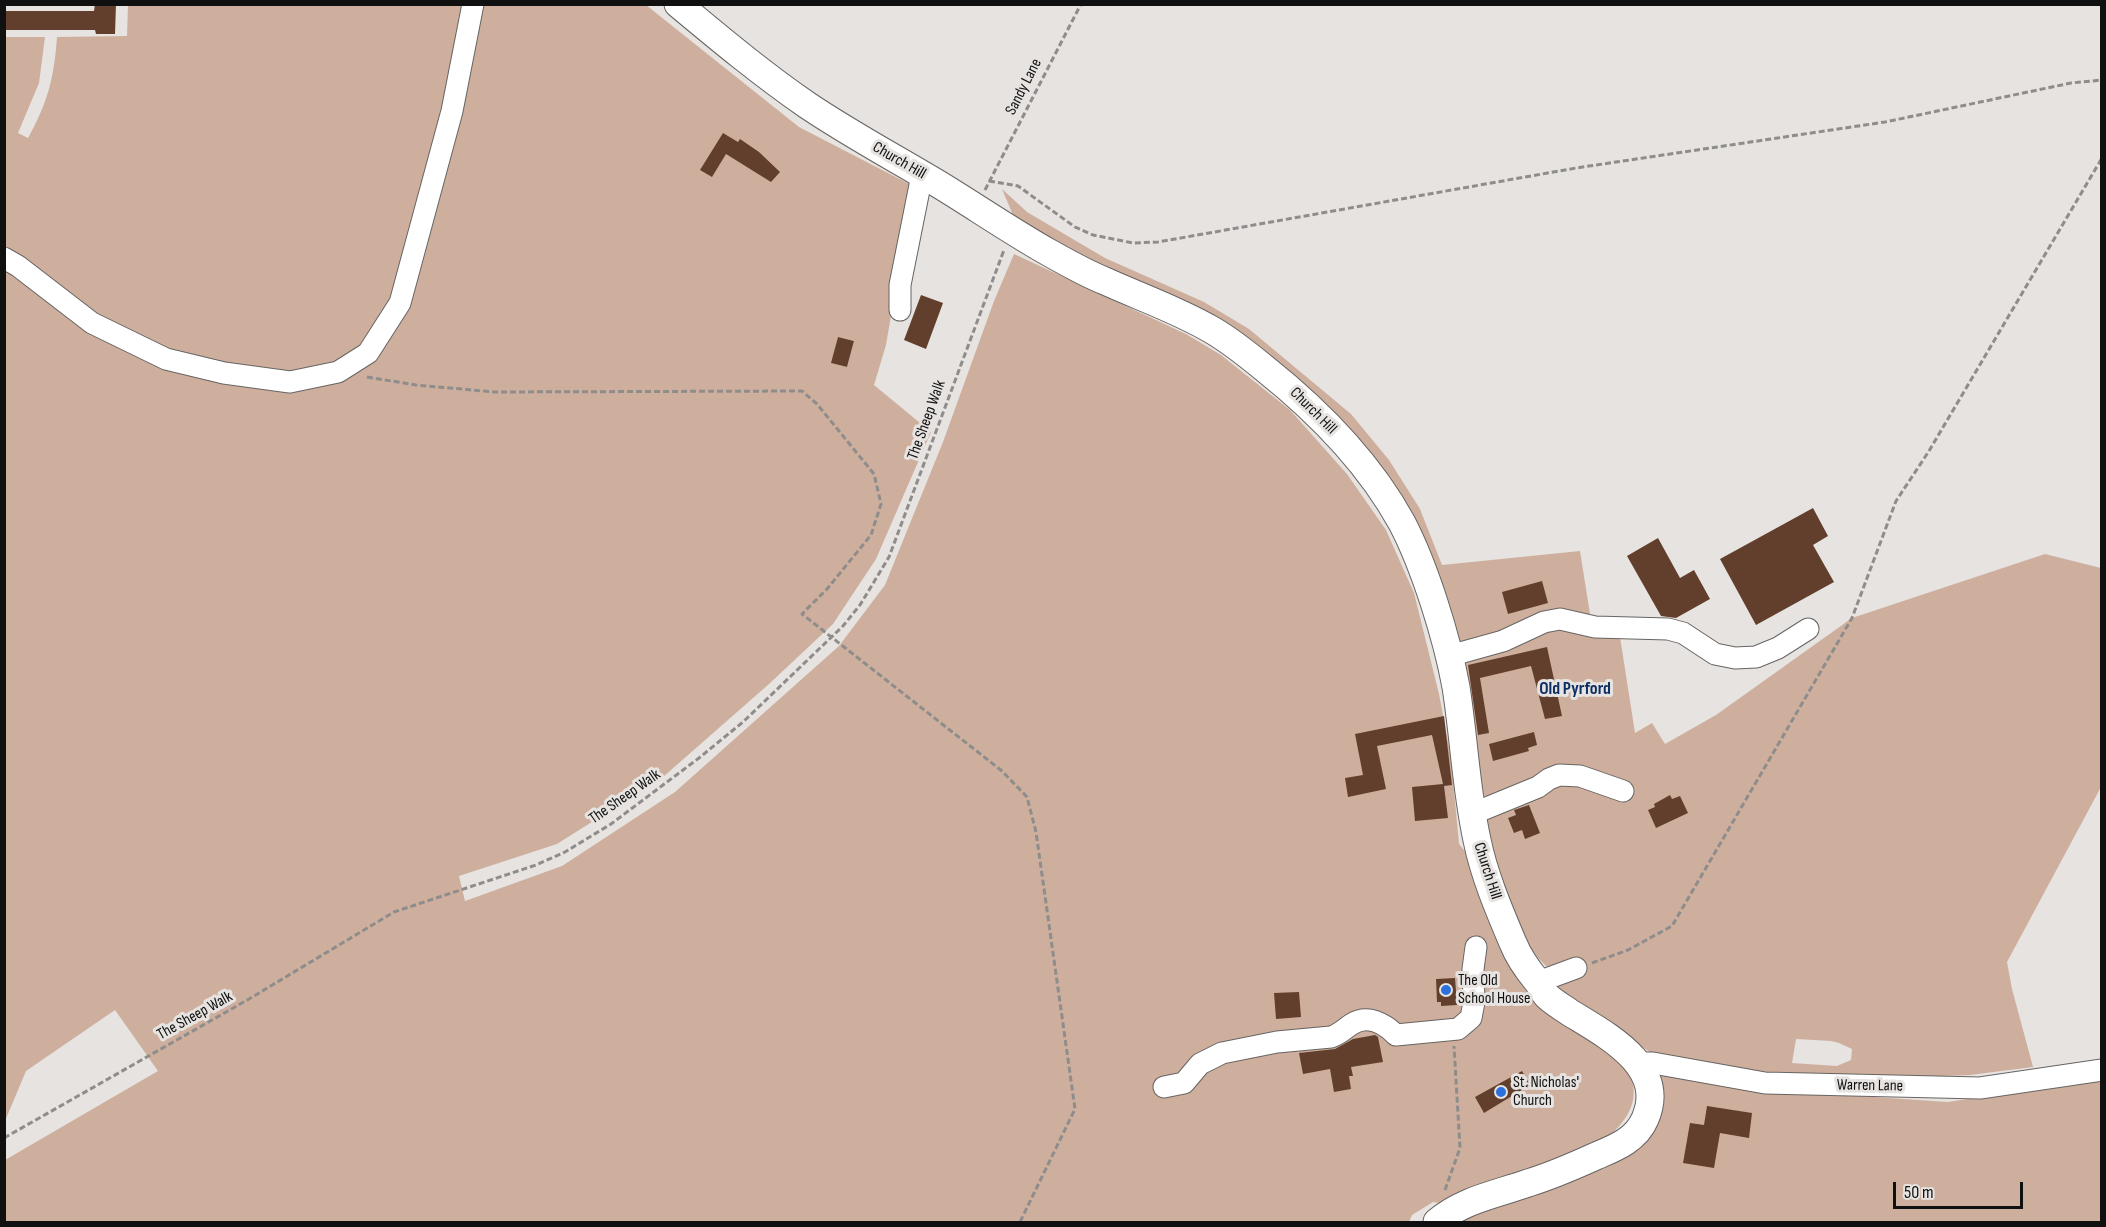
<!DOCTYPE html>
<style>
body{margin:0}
#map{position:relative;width:2106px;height:1227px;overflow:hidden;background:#e6e3e1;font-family:"Sofia Sans Condensed",sans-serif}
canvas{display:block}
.frame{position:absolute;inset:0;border:6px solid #111010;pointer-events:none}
.scale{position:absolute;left:1893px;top:1182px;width:130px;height:27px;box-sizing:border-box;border:3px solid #111010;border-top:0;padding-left:8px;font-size:18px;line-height:21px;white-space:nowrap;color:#111010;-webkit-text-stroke:4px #e6e3e1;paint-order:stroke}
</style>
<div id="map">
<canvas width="2106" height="1227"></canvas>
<div class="frame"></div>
<div class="scale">50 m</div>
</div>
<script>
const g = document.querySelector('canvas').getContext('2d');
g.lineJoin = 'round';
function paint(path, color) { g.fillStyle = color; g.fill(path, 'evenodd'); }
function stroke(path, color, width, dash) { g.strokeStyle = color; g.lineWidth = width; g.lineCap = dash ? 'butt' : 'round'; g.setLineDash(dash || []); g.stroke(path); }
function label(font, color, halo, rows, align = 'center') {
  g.font = font + ' "Sofia Sans Condensed",sans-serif'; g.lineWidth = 6; g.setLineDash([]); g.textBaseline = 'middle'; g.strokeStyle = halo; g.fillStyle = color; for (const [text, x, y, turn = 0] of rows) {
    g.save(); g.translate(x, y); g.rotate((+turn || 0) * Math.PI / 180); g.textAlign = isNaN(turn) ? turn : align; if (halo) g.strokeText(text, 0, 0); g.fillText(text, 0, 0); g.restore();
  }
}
const green = new Path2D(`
 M128 4 646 5 799 127 913 186 886 345 874 385 931 432 876 559 833 624 769 684 663 777 557 844 459 876 465 901 562 866 675 792 839 646 885 585 943 442 994 301 1014 254 1186 334 1221 355 1290 410 1347 474 1386 530 1414 593 1439 694 1451 758 1459 844 1476 865 1500 936 1623 1063C1626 1070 1632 1078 1633 1085 1637 1108 1622 1125 1606 1139L1446 1204 1433 1202 1412 1215 1409 1222H5V1160L158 1071 115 1010 26 1071 5 1121V37H45L39 83 18 133 28 138C48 102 54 78 57 37L127 36ZM838 337 854 341 847 367 832 363Z
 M1002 189 1027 212 1105 258 1204 302 1249 329 1351 414 1389 460 1420 509 1442 565 1580 551 1593 633 1620 637 1635 733 1652 723 1665 744 1716 715 1852 618 2045 554 2101 568V787L2007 962 2012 989 2033 1067 1970 1075 1859 1079 1755 1075 1650 1052 1556 991 1548 968 1525 945 1487 840V818L1494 812 1479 786 1428 571 1301 393 1018 227ZM1796 1039 1831 1041 1839 1043 1852 1049 1851 1060 1837 1066 1792 1063Z
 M1650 1075H1664L1769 1090 1948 1102 2096 1079 2101 1083V1222H1453L1625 1149Z`);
const building = new Path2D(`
 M95 4H116L115 34H96L95 30H4V11H94Z
 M723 133 738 142 740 139 759 152 780 172 771 182 726 154 712 177 700 170Z
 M921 295 943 303 926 349 904 340Z
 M838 337 854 341 847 367 831 363Z
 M1813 508 1828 536 1813 545 1834 582 1756 625 1720 559Z
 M1658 538 1680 578 1694 570 1710 599 1676 618 1661 616 1627 556Z
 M1542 581 1548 603 1508 614 1502 592Z
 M1547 647 1562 716 1545 719 1531 666 1480 678 1489 733 1478 735 1468 665Z
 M1444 716 1452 785 1444 786 1448 818 1415 821 1412 787 1443 784 1432 735 1377 746 1386 789 1348 797 1345 778 1363 775 1355 734Z
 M1534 732 1537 745 1528 748 1529 751 1493 761 1489 744Z
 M1670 795 1672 799 1680 796 1688 813 1656 828 1648 810 1655 807 1654 804Z
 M1529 805 1540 833 1525 839 1522 830 1514 833 1508 818 1516 815 1514 810Z
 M1455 978 1457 1005 1441 1006V1002H1437L1436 979Z
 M1299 992 1301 1017 1276 1019 1274 993Z
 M1375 1035 1378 1037 1383 1062 1351 1067 1353 1076H1349L1351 1089 1334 1092 1330 1069 1303 1074 1299 1053 1335 1049 1353 1039Z
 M1522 1071 1530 1085 1484 1113 1475 1097Z
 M1707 1106 1752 1113 1749 1138 1720 1133 1714 1168 1683 1163 1690 1123 1704 1125Z`);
const path = new Path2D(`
 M989 181 1018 186 1075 227 1093 235 1133 243 1158 242 1576 168 1885 122 2071 83 2102 80
 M985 190 1081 4
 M367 377 416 385 495 392 802 391 817 404 874 474 881 504 871 535 827 589 802 614 1002 771 1027 797 1036 832 1075 1109 1020 1222
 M1592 963 1628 950 1672 926 1852 618 1896 501 1929 451 2102 158
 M4 1138 249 999 394 912 536 865 565 852 611 824 699 758 743 722 843 626 860 605 889 557 1004 250
 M1445 1190 1460 1148 1454 1046`);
const minor = new Path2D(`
 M4 258 18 266 92 323 166 359 224 373 290 382 338 372 368 353 400 303 452 111 473 4
 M900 310V285L922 175
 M1449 656 1503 641 1544 622 1560 619 1595 627 1668 629 1683 633 1715 654 1735 658 1756 657 1778 648 1808 629
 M1472 814 1538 787 1549 779 1559 775 1580 776 1623 791
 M1538 982 1576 968
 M1638 1063H1653L1765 1083 1980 1088 2102 1070
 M1164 1087 1184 1083 1200 1064 1222 1053 1277 1042 1331 1037C1340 1034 1344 1029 1352 1024 1368 1014 1385 1024 1396 1035L1458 1029 1471 1018 1474 1002 1473 969 1476 947`);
const major = new Path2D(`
 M678 4C720 39 762 74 807 105 850 134 895 158 940 185 976 207 1011 231 1048 252 1066 262 1085 273 1105 281 1140 297 1178 310 1212 330 1231 341 1247 354 1264 368 1318 411 1368 461 1402 523 1425 567 1447 638 1456 687 1464 738 1466 790 1477 840 1484 875 1499 910 1513 943 1519 958 1527 969 1537 981 1541 986 1543 992 1547 996 1553 1002 1562 1007 1569 1012 1606 1035 1668 1066 1645 1119 1636 1140 1615 1148 1596 1156 1574 1166 1551 1176 1528 1183 1497 1194 1462 1200 1437 1222`);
const markers = [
 [1446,990,6,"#2b70dc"],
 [1501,1092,6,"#2b70dc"]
];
const streetNames = [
 ["Sandy Lane",1024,87,-63],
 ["Church Hill",899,161,30],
 ["Church Hill",1313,411,45],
 ["The Sheep Walk",927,420,-70],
 ["The Sheep Walk",625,797,-35],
 ["Church Hill",1487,871,72],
 ["The Sheep Walk",195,1016,-29],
 ["Warren Lane",1870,1086,1]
];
const poiNames = [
 ["The Old",1458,981],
 ["School House",1458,999],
 ["St. Nicholas'",1513,1083],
 ["Church",1513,1101]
];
const neighbourhoodNames = [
 ["Old Pyrford",1575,689]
];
paint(green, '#ceaf9e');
paint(building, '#623f2c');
stroke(minor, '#676462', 23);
stroke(major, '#676462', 29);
stroke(path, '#8f8d8b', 3, [6, 3]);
stroke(minor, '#fff', 21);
stroke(major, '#fff', 27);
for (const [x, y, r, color] of markers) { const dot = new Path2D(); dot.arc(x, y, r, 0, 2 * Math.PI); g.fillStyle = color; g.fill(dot); stroke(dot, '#e6e3e1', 2); }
label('16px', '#111010', '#e6e3e1', streetNames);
label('16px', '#111010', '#e6e3e1', poiNames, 'left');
label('bold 18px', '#0e2f63', '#e6e3e1', neighbourhoodNames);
</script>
